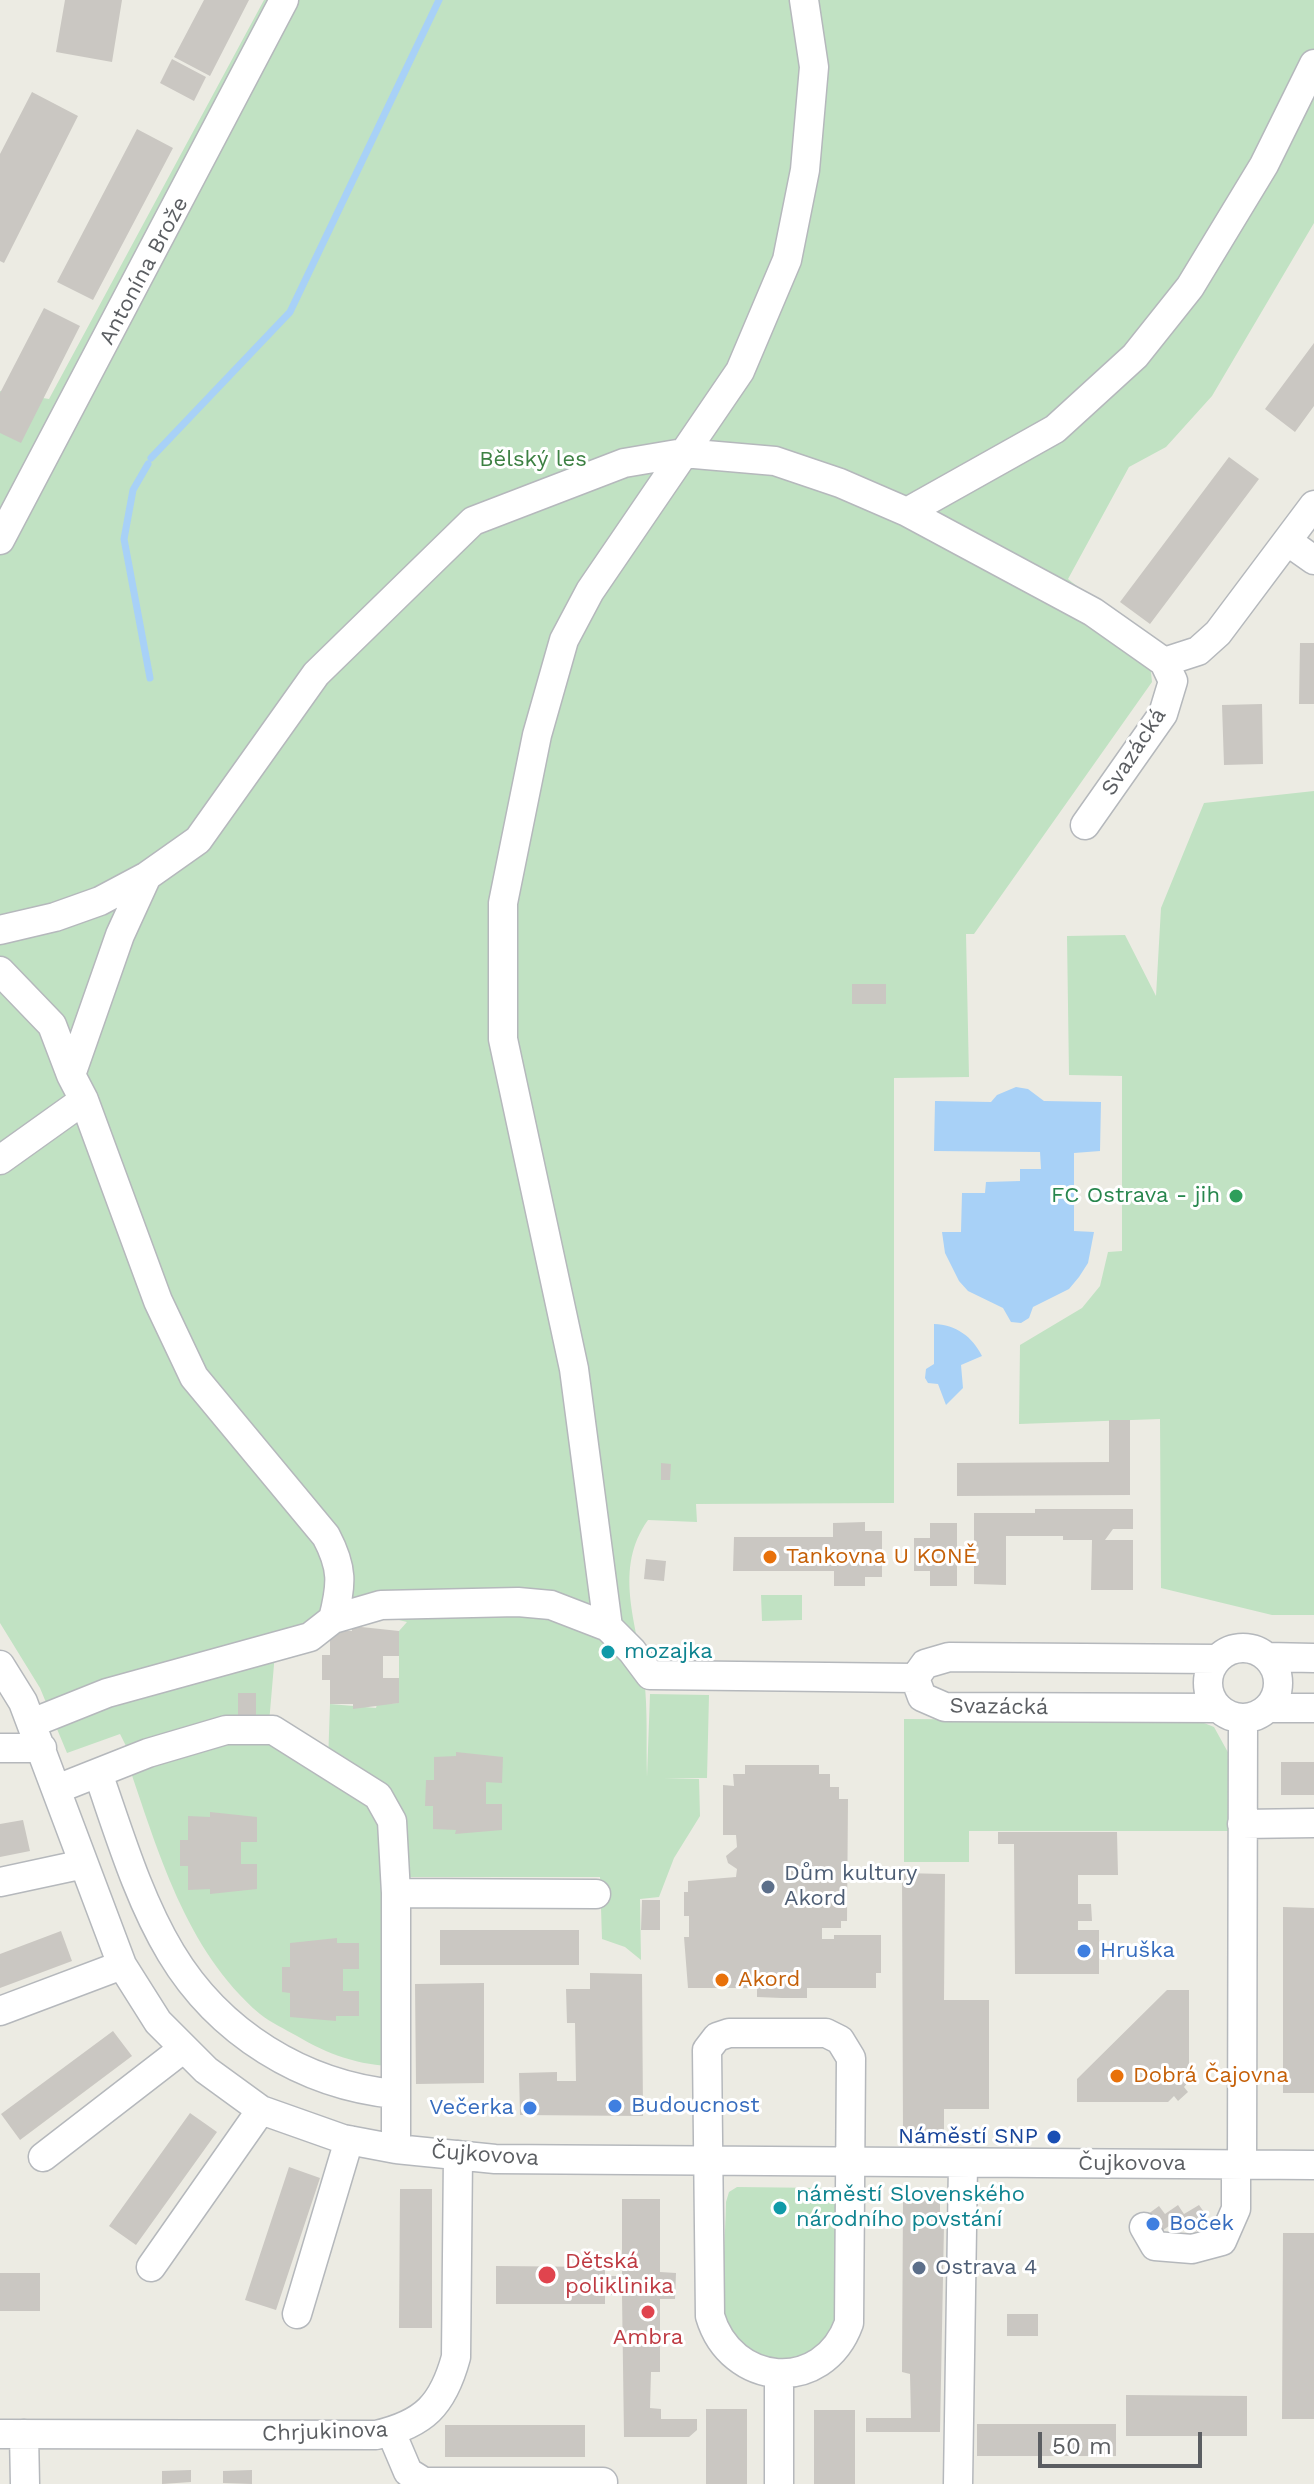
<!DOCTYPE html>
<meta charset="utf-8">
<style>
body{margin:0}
#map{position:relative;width:1314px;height:2484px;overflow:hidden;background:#ecebe3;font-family:"Work Sans",sans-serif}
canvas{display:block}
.scale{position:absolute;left:1038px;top:2432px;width:164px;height:36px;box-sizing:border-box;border:4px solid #5b5e62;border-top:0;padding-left:10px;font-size:24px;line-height:28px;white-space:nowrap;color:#5b5e62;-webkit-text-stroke:6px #fff;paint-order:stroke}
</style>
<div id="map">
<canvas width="1314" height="2484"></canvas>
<div class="scale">50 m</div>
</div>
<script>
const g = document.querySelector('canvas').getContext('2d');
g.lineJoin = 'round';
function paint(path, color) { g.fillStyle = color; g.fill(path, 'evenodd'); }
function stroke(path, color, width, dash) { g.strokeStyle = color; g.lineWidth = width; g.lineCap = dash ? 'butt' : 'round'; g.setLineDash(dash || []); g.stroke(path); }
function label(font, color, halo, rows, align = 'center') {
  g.font = font + ' "Work Sans",sans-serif'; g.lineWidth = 6; g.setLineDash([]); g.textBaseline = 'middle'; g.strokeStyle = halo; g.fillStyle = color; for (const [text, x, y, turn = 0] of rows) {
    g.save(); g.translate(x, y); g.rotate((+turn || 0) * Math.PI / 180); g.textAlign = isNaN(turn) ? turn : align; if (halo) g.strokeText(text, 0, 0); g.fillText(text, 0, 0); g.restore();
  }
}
const green = new Path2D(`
 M264 0H1314V223L1212 396 1166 447 1129 467 1068 579 1148 643 1152 682 974 934H966L969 1077 894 1078V1503L696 1504 697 1522 648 1520C613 1569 637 1623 644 1677 648 1710 646 1744 647 1777L650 1694 709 1695 707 1778H664L699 1779 700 1816 674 1858 659 1897 640 1899 641 1960 625 1947 602 1939 600 1877H396L395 2066C360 2066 327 2054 297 2036 285 2029 271 2023 260 2014 185 1950 158 1850 127 1761L226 1730H273L328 1763 330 1704 376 1708 377 1704 399 1703V1631L407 1622 375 1614 313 1631 275 1653 269 1723 227 1725 130 1754 120 1734 67 1753 40 1688 0 1623V391L49 399Z
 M1314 791V1615H1272L1161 1588 1160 1419 1019 1424 1020 1345 1082 1308 1100 1286 1108 1252 1122 1251V1076L1069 1075 1067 936 1125 935 1156 996 1161 908 1204 803Z
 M761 1595H802V1620L762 1621Z
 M904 1719 1199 1721 1214 1727 1230 1756V1831H969V1862H904Z
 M737 2187 823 2188 836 2201 835 2321C827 2340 811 2355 790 2359 763 2364 734 2346 726 2320 720 2302 726 2226 726 2202L729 2192Z`);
const water = new Path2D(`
 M1016 1087 1028 1089 1044 1101 1101 1102 1100 1151 1074 1153V1231L1094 1232 1088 1263 1079 1277 1069 1289 1033 1307 1029 1318 1021 1323 1011 1322 1003 1308 968 1291 959 1281 945 1253 942 1232H961L962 1193H985L986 1182 1020 1181V1169H1041L1040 1152 934 1151 935 1101 991 1102 997 1095Z
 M934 1324C956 1325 972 1336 982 1356L961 1365 963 1388 946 1405 938 1384 928 1383 925 1378 926 1369 934 1364Z`);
const stream = new Path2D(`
 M151 458 290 312 439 0
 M148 464 133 490 124 539 150 678`);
const building = new Path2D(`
 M65 0H122L112 62 56 52Z
 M204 0H249L210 76 174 57Z
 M172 59 206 77 194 101 160 83Z
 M32 92 78 116 4 263 0 261V154Z
 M137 129 173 148 93 300 57 282Z
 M44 308 80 326 21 443 0 433V393Z
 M1314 343V406L1295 432 1265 409Z
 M1229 457 1259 479 1150 624 1120 602Z
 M1300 643H1314V704H1299Z
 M1262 704 1263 764 1224 765 1222 705Z
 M852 984H886V1004H852Z
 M1109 1420H1130V1495L957 1496V1463L1109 1462Z
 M661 1463 671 1464 670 1480H661Z
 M1035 1509H1133V1529H1113L1105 1540H1133V1590H1091L1092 1540H1063V1536H1006V1585L974 1584V1513H1035Z
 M865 1522V1531H882V1577H865V1586H834V1571H733L734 1537H833V1523Z
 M930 1523H957V1586H930V1571H914V1538H930Z
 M646 1559 666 1561 664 1581 644 1579Z
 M352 1626 399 1631V1656H383V1678H399V1703L353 1709V1704H330V1680H322V1655H330V1631H352Z
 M238 1693H256V1715H238Z
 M456 1752 503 1757 502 1783 486 1782V1804H502V1830L455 1834 456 1830 433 1829V1806H425L426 1780H434V1757L456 1756Z
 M1281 1762H1314V1795H1281Z
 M745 1765H819V1774H830V1787H839V1799H848L847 1921H841V1928H822V1939H834V1935H881V1973H876V1988H807V1998H782L757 1997V1988H688L684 1937H689V1916H684V1892H688V1881L736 1877 737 1869 728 1863 726 1856 737 1847 736 1835H723V1785L734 1786 733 1774H745Z
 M210 1812 257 1817V1842H241V1864H257V1889L210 1894V1889L188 1890V1866H180V1840H188V1816L210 1817Z
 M23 1820 30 1851 0 1857V1824Z
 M998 1832H1117L1118 1875H1078V1904H1091L1092 1921H1078V1930H1099V1974H1015L1014 1844H998Z
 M902 1873 945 1874 944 2000H989V2109H944V2134L903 2135Z
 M642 1900H660V1930H641Z
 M1283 1907 1314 1908V2093H1283Z
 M440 1930H579V1965H440Z
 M61 1931 72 1961 0 1988V1954Z
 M337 1938V1943H359V1969H343V1991H359V2016H336V2021L290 2017V1993L282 1992V1967H290V1943Z
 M590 1973 642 1974 643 2116 520 2115 519 2073 557 2072V2081H576L575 2023H567L566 1989H590Z
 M484 1983V2083L416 2084 415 1984Z
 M1167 1990H1189V2081L1184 2087 1188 2092 1178 2101 1174 2096 1168 2102H1077V2079Z
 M113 2031 132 2056 20 2140 1 2114Z
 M190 2113 217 2132 136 2245 109 2226Z
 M289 2167 320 2178 276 2310 245 2300Z
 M400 2189H432V2328H399Z
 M622 2199H660V2272L676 2273 675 2299H660V2372H651L650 2408 661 2409V2419H697V2430L689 2437H624L622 2295H605V2304H496V2266L605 2267V2276H622Z
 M903 2199H940V2225H944L940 2432H866V2418H911L910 2374 902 2372Z
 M1178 2205 1184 2214 1199 2205 1211 2222 1193 2233 1189 2227 1176 2235 1169 2226 1156 2235 1144 2217 1159 2206 1165 2214Z
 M1283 2233H1314V2419H1282Z
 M0 2273H40V2311H0Z
 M1007 2314H1038V2336H1007Z
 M1126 2395 1247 2396V2436H1126Z
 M706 2409H747V2484H706Z
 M814 2410H855V2484H814Z
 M977 2424H1116V2456H977Z
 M445 2425H585V2457H445Z
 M191 2470V2482L162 2484V2471Z
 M252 2470V2484L223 2483V2471Z`);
const minor = new Path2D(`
 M907 512 1055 429 1135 356 1190 287 1264 165 1314 64
 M0 540 284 0
 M1287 541 1314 560
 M1085 825 1163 714 1173 681 1164 662 1198 651 1218 633 1314 505
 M0 930 55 917 100 901 147 876 198 840 316 674 473 521 624 463 683 453 775 461 840 483 907 512 1093 612 1164 662
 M0 971 52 1025 71 1075
 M84 1100 71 1075 120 935 147 876
 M0 1160 84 1100 158 1301 194 1377 326 1536C343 1568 342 1584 333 1619
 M608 1627 574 1369 503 1039V903L537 735 564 640 590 591 740 371 787 260 805 170 814 67 804 0
 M1208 1683a35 35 0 1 1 70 0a35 35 0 1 1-70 0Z
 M1267 1657 1314 1658
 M1217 1659 949 1657 925 1664 915 1678 922 1697 945 1707 1218 1708
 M0 1665 23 1702 122 1965 158 2022 206 2070 261 2110 343 2139 396 2149 495 2159 1314 2165
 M1268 1708H1314
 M32 1723 107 1693 310 1637 333 1619 381 1605 518 1602 551 1605 608 1627 632 1651 650 1675 915 1678
 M0 1748H42
 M98 1773C119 1833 138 1898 171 1953 219 2033 303 2085 395 2094
 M57 1789 148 1753 226 1730H273L378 1796 392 1821 396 1893V2149
 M1242 1824 1314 1823
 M0 1882 84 1864
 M396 1893 596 1894
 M0 2011 122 1965
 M729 2033H826L840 2040 851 2058 849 2323C823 2395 731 2387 710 2316L707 2050 717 2037Z
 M43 2157 184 2048
 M1242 2165 1243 1718
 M1144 2227 1155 2246 1192 2249 1222 2241 1236 2209V2164
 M151 2267 261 2110
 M297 2314 349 2140
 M779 2376V2484
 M391 2432 408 2472 424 2482H603
 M0 2434 376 2435C424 2424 443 2405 456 2357L458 2155
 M24 2434 25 2484
 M958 2484 963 2164`);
const markers = [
 [1236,1196,8,"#2e9e5b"],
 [770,1557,8,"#e8710a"],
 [608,1652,8,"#0f9aa8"],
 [768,1887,8,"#5c6f8a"],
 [1084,1951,8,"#3f7fe0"],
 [722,1980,8,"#e8710a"],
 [1117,2076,8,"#e8710a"],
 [615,2106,8,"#3f7fe0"],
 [530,2108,8,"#3f7fe0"],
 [1054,2137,8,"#1a4fb4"],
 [780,2208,8,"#0f9aa8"],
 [1153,2224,8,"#3f7fe0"],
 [919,2268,8,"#5c6f8a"],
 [547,2275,10,"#e0444e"],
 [648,2312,8,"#e0444e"]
];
const streetNames = [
 ["Antonína Brože",144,271,-62],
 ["Svazácká",1134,752,-57],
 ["Svazácká",999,1707,1],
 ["Čujkovova",485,2155,4],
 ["Čujkovova",1132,2164],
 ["Chrjukinova",325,2432,-2]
];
const parkNames = [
 ["Bělský les",533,460]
];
const leisureNames = [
 ["FC Ostrava - jih",1220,1196]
];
const foodNames = [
 ["Tankovna U KONĚ",786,1557],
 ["Akord",738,1980],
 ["Dobrá Čajovna",1133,2076]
];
const cultureNames = [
 ["mozajka",624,1652],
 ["náměstí Slovenského",796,2195],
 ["národního povstání",796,2220]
];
const serviceNames = [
 ["Dům kultury",784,1874],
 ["Akord",784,1899],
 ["Ostrava 4",935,2268]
];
const shopNames = [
 ["Hruška",1100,1951],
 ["Budoucnost",631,2106],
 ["Večerka",514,2108,"right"],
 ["Boček",1169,2224]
];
const transitNames = [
 ["Náměstí SNP",1038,2137]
];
const healthNames = [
 ["Dětská",565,2262],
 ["poliklinika",565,2287],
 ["Ambra",648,2338,"center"]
];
paint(green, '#c1e2c3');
paint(water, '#a8d1f7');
stroke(stream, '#a8d1f7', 7);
paint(building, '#cac7c2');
stroke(minor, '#b5b8bc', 31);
stroke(minor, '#fff', 28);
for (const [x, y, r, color] of markers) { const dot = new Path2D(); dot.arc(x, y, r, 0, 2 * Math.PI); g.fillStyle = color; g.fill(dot); stroke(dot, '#fff', 3); }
label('22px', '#5b5e62', '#fff', streetNames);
label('22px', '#3c8042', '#fff', parkNames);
label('22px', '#27864d', '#fff', leisureNames, 'right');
label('22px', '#c56008', '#fff', foodNames, 'left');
label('22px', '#0d838f', '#fff', cultureNames, 'left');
label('22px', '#4e5e75', '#fff', serviceNames, 'left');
label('22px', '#366cbe', '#fff', shopNames, 'left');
label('22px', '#164399', '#fff', transitNames, 'right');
label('22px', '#be3a42', '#fff', healthNames, 'left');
</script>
